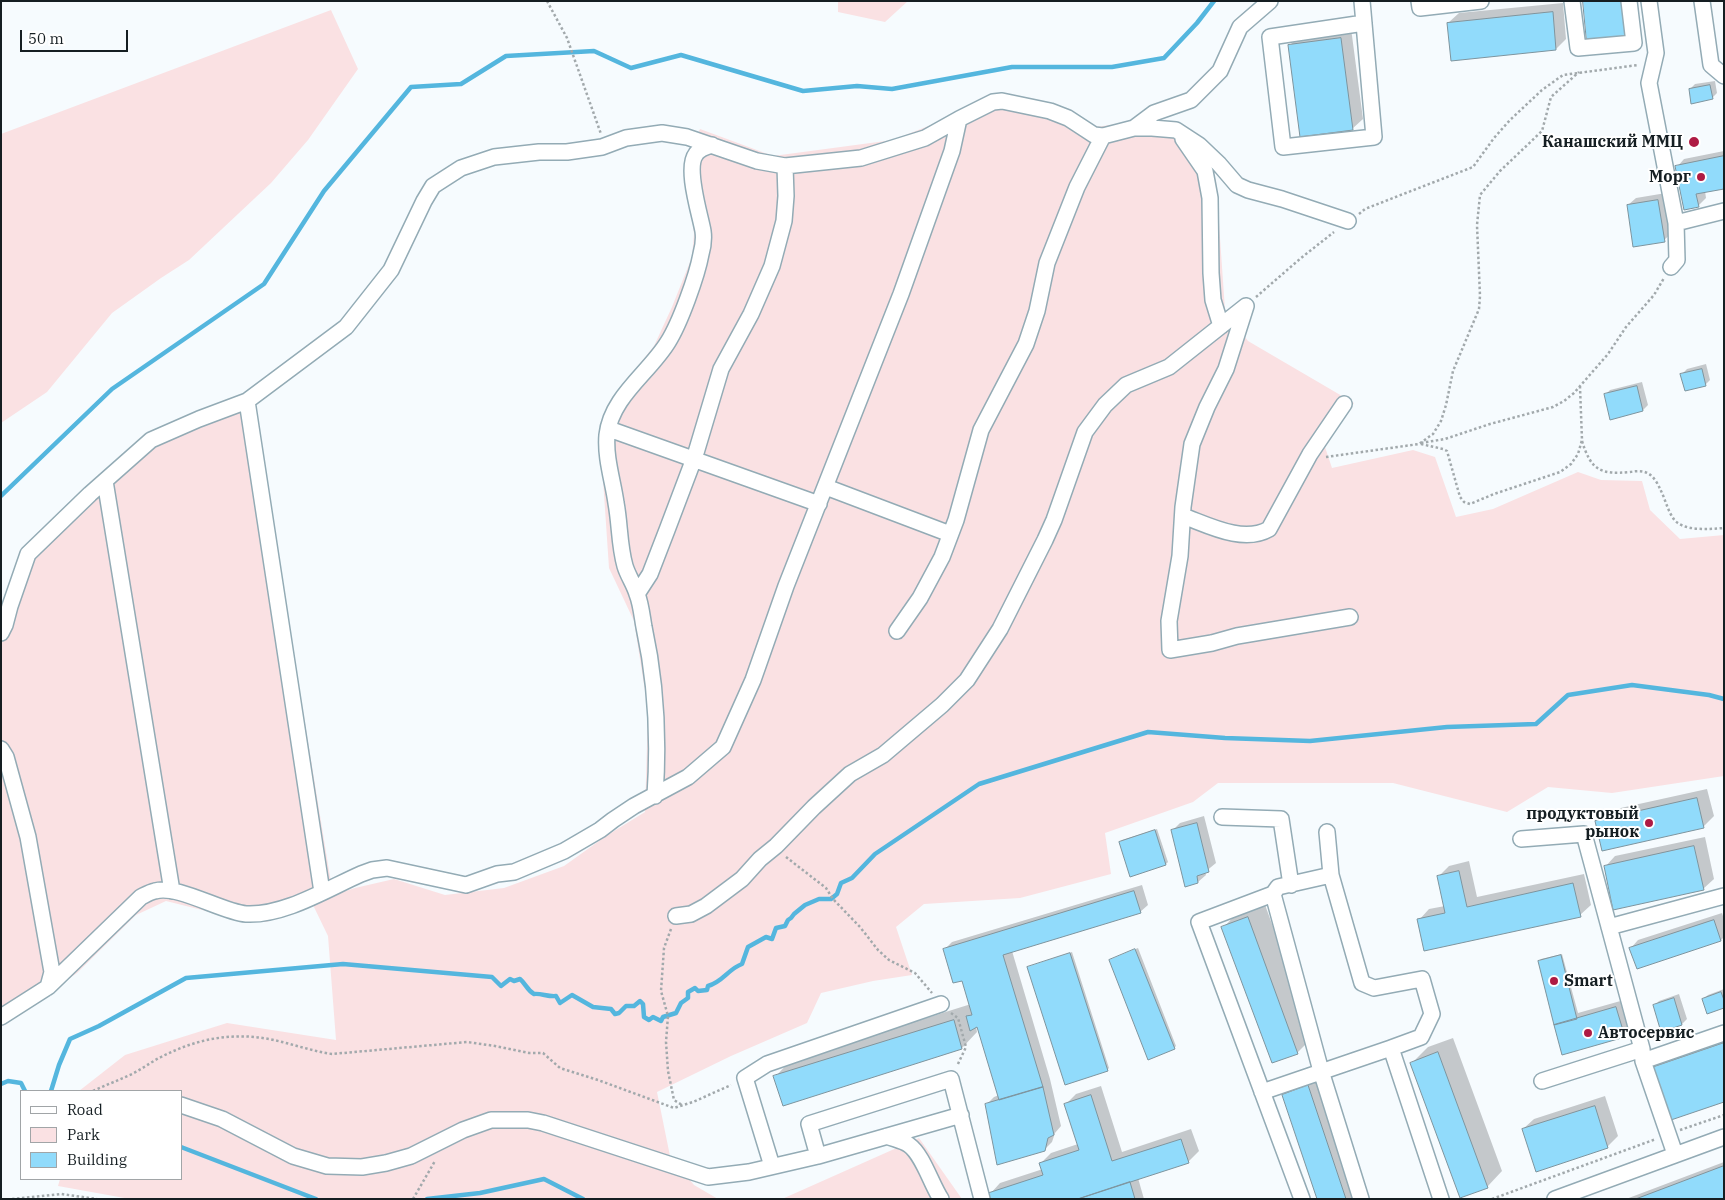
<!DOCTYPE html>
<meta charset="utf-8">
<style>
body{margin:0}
#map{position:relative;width:1725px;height:1200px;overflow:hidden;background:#f6fbfe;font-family:"IBM Plex Serif",serif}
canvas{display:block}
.frame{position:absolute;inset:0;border:2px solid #151e22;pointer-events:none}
.legend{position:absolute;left:20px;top:1090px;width:162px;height:90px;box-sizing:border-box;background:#fff;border:1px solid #a1a5a7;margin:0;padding:6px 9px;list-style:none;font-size:15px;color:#151e22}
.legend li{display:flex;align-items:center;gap:10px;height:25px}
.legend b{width:25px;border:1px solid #a1a5a7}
.scale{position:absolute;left:20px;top:30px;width:108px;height:22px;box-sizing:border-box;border:2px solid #151e22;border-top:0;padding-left:6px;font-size:15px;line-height:18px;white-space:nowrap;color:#151e22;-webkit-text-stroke:4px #fff;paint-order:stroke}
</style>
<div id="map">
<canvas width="1725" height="1200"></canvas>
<div class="frame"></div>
<ul class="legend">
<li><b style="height:6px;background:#fff"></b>Road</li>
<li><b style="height:14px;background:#fae1e3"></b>Park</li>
<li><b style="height:14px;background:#91dbfb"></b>Building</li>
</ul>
<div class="scale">50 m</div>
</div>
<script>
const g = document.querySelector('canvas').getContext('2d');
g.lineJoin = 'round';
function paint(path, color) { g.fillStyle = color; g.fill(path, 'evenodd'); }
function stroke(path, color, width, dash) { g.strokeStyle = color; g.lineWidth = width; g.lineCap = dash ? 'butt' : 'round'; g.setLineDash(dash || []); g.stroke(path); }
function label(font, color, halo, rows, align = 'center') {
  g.font = font + ' "IBM Plex Serif",serif'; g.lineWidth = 4; g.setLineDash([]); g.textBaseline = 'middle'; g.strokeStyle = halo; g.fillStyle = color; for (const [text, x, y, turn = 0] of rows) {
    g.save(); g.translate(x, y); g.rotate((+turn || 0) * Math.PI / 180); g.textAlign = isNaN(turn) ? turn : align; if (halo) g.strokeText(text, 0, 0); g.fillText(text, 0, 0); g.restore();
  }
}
const green = new Path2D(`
 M838 1H908L885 22 838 12Z
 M331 10 358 69 308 140 271 183 189 260 161 278 112 313 47 392 1 423V134Z
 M999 93 1045 104 1095 127 1133 122 1186 129 1216 180 1225 310 1248 341 1354 403 1325 447 1332 468 1413 450 1435 457 1456 517 1493 509 1578 472 1601 480 1642 481 1650 510 1680 539 1724 535V776L1612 793 1548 787 1507 812 1393 783H1218L1193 802 1105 833 1111 874 1020 898 924 904 896 927 912 975 873 981 821 993 807 1023 731 1056 657 1092 670 1156 694 1185 718 1199H130L58 1186 60 1179H181V1091H79L125 1055 227 1023 336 1040 328 936 313 905 266 922 222 915 166 901 136 915 77 973 1 1027V610L20 553 85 487 163 427 207 407 251 392 333 895 355 888 394 879 445 895 504 888 564 866 606 836 645 812 648 710 634 621 609 568 600 435 613 397 654 346 672 307 692 257 694 234 685 160 700 129 773 156 893 140 966 111Z
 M919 1138 962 1199H782Z`);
const shadow = new Path2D(`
 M1563 3 1566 39 1556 49 1448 23 1459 13Z
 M1351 28 1363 119 1352 129 1289 46 1300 35Z
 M1715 81 1717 93 1712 98 1690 89 1695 84Z
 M1724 151V187L1705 191 1706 198 1698 206 1677 167 1684 159Z
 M1666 193 1672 233 1664 240 1628 205 1636 198Z
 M1706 364 1710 380 1705 385 1682 374 1687 369Z
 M1642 382 1648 405 1643 410 1611 418 1605 395 1610 390Z
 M1707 789 1714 816 1703 827 1596 822 1607 811Z
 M1204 816 1216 863 1205 872 1206 875 1198 882 1172 831 1180 823Z
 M1157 829 1168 862 1166 864 1131 876 1120 842 1122 840Z
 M1705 837 1714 879 1703 889 1605 867 1615 856Z
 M1469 861 1477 897 1584 874 1591 905 1580 915 1419 920 1429 909 1445 906 1439 876 1449 866Z
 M1142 885 1148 905 1140 912 1012 951 1050 1079 1061 1126 1055 1133 1052 1142 1044 1150 986 1105 994 1097 999 1095 978 1025 976 1026 977 1032 962 1048 784 1104 775 1077 790 1061 971 1004 963 979 944 950 952 942Z
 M1264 902 1313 1037 1297 1053 1223 928 1238 912Z
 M1722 913 1724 919V937L1721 940 1631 948 1638 940Z
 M1138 948 1176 1046 1174 1048 1110 960Z
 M1072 952 1109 1068 1107 1070 1029 968 1031 966Z
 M1562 954 1578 1013 1624 1000 1632 1028 1624 1036 1563 1053 1539 962 1541 959Z
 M1724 989V1007L1703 999 1708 995Z
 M1679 994 1687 1019 1682 1024 1662 1030 1654 1006 1659 1001Z
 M1724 1037V1101L1652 1068 1663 1058Z
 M1453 1038 1502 1171 1487 1187 1412 1063 1428 1047Z
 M1323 1071 1366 1199H1318L1283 1095 1299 1079Z
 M1101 1086 1122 1152 1191 1129 1199 1151 1188 1162 1138 1178 1144 1199H992L990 1194 1000 1183 1043 1169 1041 1163 1051 1153 1078 1144 1065 1105 1076 1094Z
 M1605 1096 1618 1136 1607 1147 1523 1129 1534 1119Z
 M1724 1162V1199H1626Z`);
const stream = new Path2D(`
 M1 496 112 389 264 284 324 191 411 87 461 84 506 56 594 51 631 68 681 55 803 91 857 86 892 89 1012 67H1112L1164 58 1197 23 1214 1
 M1 1084 8 1081 21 1083 25 1091
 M51 1091 59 1065 70 1039 99 1026 186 978 343 964 492 977 501 986 510 979 514 981 520 979C526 984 527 990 534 994 541 993 548 997 556 996L560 1003 572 995 593 1007 611 1009 615 1014 619 1013 626 1006H634L640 1001 643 1004 644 1017 649 1020 653 1017 661 1021 663 1017 676 1013 681 1003 688 998V992L695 988 698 991 707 990 708 986C723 982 728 969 742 964L748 947 766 937 772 939 776 928 785 926 788 920 791 918 794 914 805 905 819 899H831L837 894 841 883 852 878 875 854 979 784 1148 732 1225 738 1310 741 1447 727 1536 724 1568 695 1632 685 1709 695 1724 699
 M181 1147 316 1199
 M427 1199 480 1193 544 1179 583 1199`);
const building = new Path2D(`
 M1583 1H1623L1627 39 1587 43Z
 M1553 12 1556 50 1451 61 1447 23Z
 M1341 38 1353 130 1300 137 1288 45Z
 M1710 85 1713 99 1691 104 1689 89Z
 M1724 156V189L1696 194 1699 207 1684 210 1675 166Z
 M1658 200 1665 242 1633 247 1627 205Z
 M1702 369 1706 386 1685 391 1680 374Z
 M1637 386 1643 411 1610 420 1604 394Z
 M1697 798 1704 828 1602 851 1595 821Z
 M1197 823 1209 872 1197 876 1198 883 1185 887 1171 830Z
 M1155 830 1166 865 1130 877 1119 842Z
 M1694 846 1704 890 1613 910 1604 866Z
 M1459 871 1467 907 1573 883 1581 917 1424 951 1417 919 1445 913 1437 876Z
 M1134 891 1141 913 1003 955 1043 1087 999 1100 977 1027 970 1031 966 1016 972 1015 962 981 953 983 943 949Z
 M1248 917 1298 1054 1272 1063 1221 927Z
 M1714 920 1721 941 1637 969 1629 948Z
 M1135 949 1175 1049 1148 1060 1109 960Z
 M1070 953 1108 1071 1065 1085 1027 967Z
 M1561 955 1577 1019 1554 1025 1538 961Z
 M1721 992 1724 1000V1008L1707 1014 1702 999Z
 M1674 998 1682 1025 1661 1032 1653 1005Z
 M1616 1007 1625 1037 1562 1055 1554 1025Z
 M954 1020 962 1049 783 1106 773 1076Z
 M1724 1043V1102L1668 1121 1651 1068Z
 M1438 1052 1488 1188 1460 1198 1410 1063Z
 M1308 1085 1346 1199H1317L1282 1095Z
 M1043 1087 1054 1135 1048 1138 1045 1151 997 1165 985 1104Z
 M1091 1095 1112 1161 1181 1139 1189 1163 1078 1199H990L988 1193 1043 1175 1039 1163 1079 1150 1064 1104Z
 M1595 1106 1608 1148 1536 1172 1522 1129Z
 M1724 1166V1199H1636Z
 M1130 1182 1135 1199H1078Z`);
const path = new Path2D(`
 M547 1 567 38 601 134
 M1359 214 1365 209 1393 198 1473 167 1494 138 1510 120 1542 90 1563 75 1638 65
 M1256 297 1301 258 1334 232
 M1582 441C1591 470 1600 475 1630 472 1636 471 1643 470 1649 474 1654 477 1658 484 1660 489 1665 498 1667 509 1673 518 1682 532 1709 529 1724 528
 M1421 443 1445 439 1490 424 1553 407 1564 401 1574 393 1608 354 1626 327 1654 295 1664 278
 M1421 444 1443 449 1447 451 1460 497 1464 502 1470 504 1494 494 1560 472 1571 464 1578 454 1582 440 1580 387
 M1326 457 1419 444 1433 434 1441 421 1446 405 1453 371 1479 309 1480 296 1477 225 1480 195 1500 171 1542 131 1551 97 1579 72
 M786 857 826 888 833 899 860 927 878 950 889 960 915 973 932 993
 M671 929 664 948 661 991 668 1016 666 1042 668 1071 674 1100 682 1105
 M951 1013 958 1018 966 1047 957 1066
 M93 1091C106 1085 119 1080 132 1074 142 1069 151 1062 161 1057 190 1042 221 1034 254 1037 280 1039 305 1050 332 1054L467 1042 495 1046 529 1053H543L560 1068 598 1080 674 1108 693 1102 731 1085
 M1680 1130 1724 1115
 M12 1199 61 1194 97 1199
 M413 1199 435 1161
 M1492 1199 1656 1139`);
const minor = new Path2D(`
 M1362 1 1374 137 1283 147 1270 37 1364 23
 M1419 1 1420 8 1481 1
 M1572 1 1578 48 1634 43 1629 1
 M1649 1 1656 53 1649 83 1676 223 1724 211
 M1702 1 1711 65 1724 76
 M1134 128 1154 113 1191 100 1220 71 1240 27 1270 1
 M1183 139 1205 171 1210 198 1211 273 1213 300 1221 326
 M1671 267 1677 260 1676 223
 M1246 306 1226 369 1207 407 1192 444 1183 507 1180 556 1169 621 1170 650 1212 643 1237 636 1350 617
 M247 401 322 892
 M609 429 819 504
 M105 481 172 891
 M826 487 950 534
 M1183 516C1208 525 1243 544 1269 529L1310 454 1344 404
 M637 594 650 574 667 530 695 456 721 369 751 314 772 266 784 221 786 196 785 166 861 158 925 138 959 119
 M897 631 920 598 942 557 956 520 981 430 1026 344 1037 311 1047 263 1077 187 1103 136
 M1 633 5 625 10 606 28 554 90 494 151 440 199 419 247 401 346 327 391 270 424 201 433 186 461 168 494 157 539 152H567L602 147 626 138 662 133 687 137 757 161 785 166
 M1 749 6 757 28 837 52 972 48 987 1 1017
 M655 796C659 739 656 682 644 627 642 616 641 604 637 594 634 584 628 576 625 566 619 545 620 524 616 503 613 481 605 458 607 435 611 397 649 373 668 342 680 323 697 276 701 254 703 247 704 238 703 231 700 214 685 168 696 154 699 149 706 147 712 145
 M1222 817 1281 819 1291 885
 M1327 832 1331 875
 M1521 839 1584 834 1642 1049 1643 1061
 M1273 894 1321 1071 1361 1199
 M676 916 691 914 706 906 742 879 760 859 776 846 814 807 850 774 883 755 942 705 967 680 1000 629 1045 540 1054 520 1085 432 1105 405 1126 385 1169 367 1246 306
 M1609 927 1724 896
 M48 987 141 897C145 895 150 892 155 891 177 884 222 912 246 914 284 916 327 889 361 874L372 870 387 868 466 885 497 874 514 872 564 851 600 830 613 820 634 806 688 777 723 747 753 680 786 586 901 294 952 151 959 119 993 102 1002 101 1050 111 1068 118 1094 135 1103 136 1134 128H1152L1176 130 1199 145 1219 164 1237 185 1248 190 1282 199 1348 221
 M1542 1081 1642 1049
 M1262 1092 1391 1048 1441 1199
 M181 1105 222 1119 293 1156 327 1166 362 1167 386 1163 411 1156 463 1130 491 1120H528L543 1123 708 1177 749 1172 818 1156
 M961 1115 818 1156 809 1124 951 1079 982 1199
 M887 1136C894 1139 904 1141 909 1145 923 1155 931 1184 941 1199
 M1675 1154 1643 1061 1724 1033
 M772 1166 745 1078 767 1064 941 1004
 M1302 1199 1199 922 1273 894 1278 887 1331 875 1362 983 1374 988 1422 979 1432 1014 1421 1037 1391 1048
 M1555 1199 1724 1137`);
const markers = [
 [1694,142,6,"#ae1b44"],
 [1701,177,5,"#ae1b44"],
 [1649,823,5,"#ae1b44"],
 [1554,981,5,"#ae1b44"],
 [1588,1033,5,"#ae1b44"]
];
const poiNames = [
 ["Канашский ММЦ",1683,142],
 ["Морг",1691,177],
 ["продуктовый",1639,814],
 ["рынок",1639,832],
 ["Smart",1564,981,"left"],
 ["Автосервис",1598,1033,"left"]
];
paint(green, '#fae1e3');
paint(shadow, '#0003');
stroke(stream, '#54b6de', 4.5);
paint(building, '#91dbfb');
stroke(building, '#7d949e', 1);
stroke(minor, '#93abb5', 18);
stroke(path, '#a2a9ac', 2.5, [2.5, 2.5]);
stroke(minor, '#fff', 15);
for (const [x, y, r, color] of markers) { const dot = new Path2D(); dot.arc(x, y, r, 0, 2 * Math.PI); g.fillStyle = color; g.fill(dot); stroke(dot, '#fff', 2); }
label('bold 16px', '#151e22', '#fff', poiNames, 'right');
</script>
